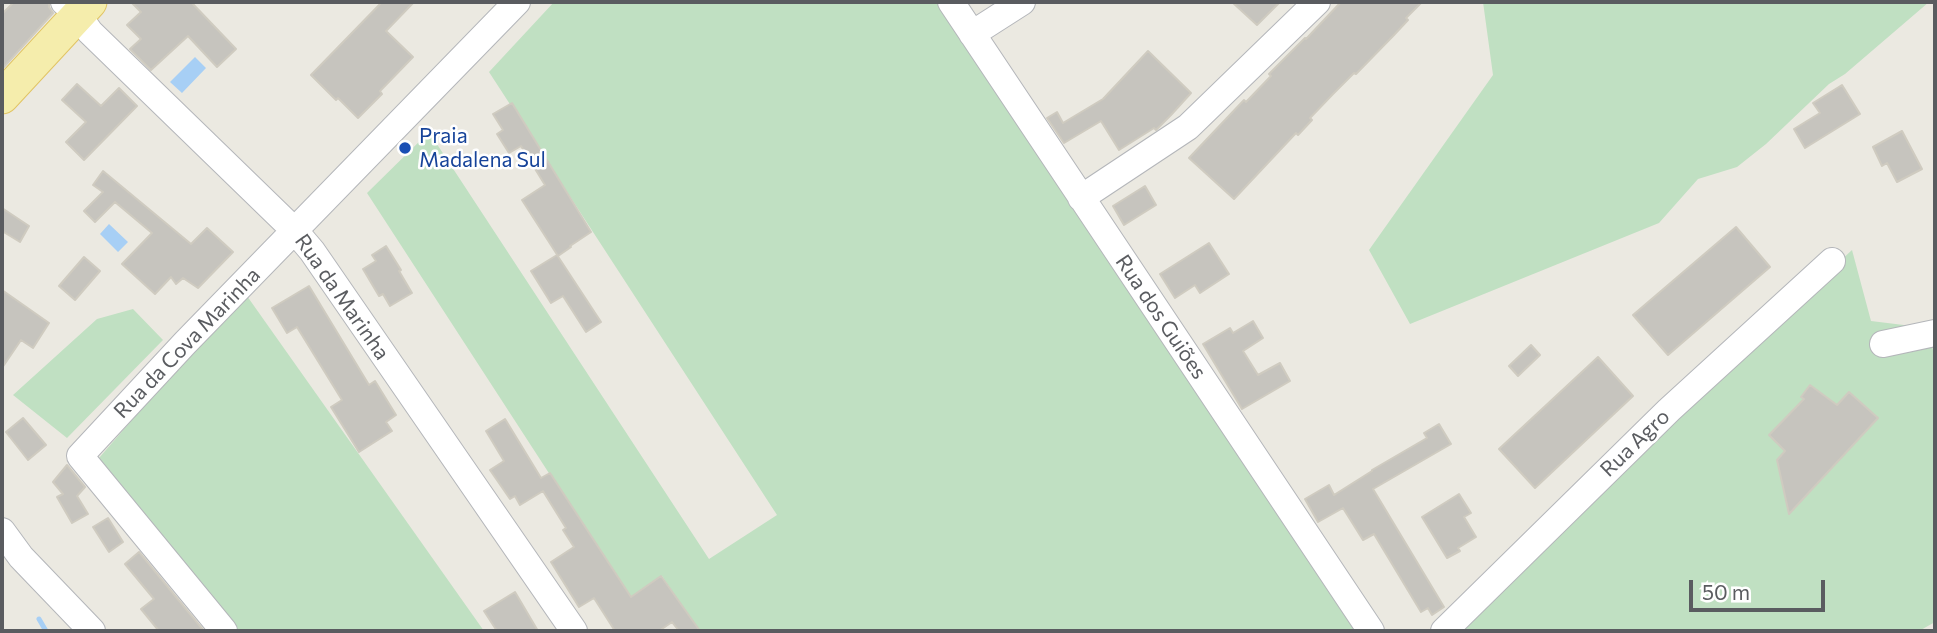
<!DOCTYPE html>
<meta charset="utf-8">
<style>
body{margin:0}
#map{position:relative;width:1937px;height:633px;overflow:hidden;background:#ebe9e1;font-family:Commissioner,sans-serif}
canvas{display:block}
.frame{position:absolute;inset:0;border:4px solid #5a5c60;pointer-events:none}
.scale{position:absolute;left:1689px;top:580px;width:136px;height:32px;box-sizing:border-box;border:4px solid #5a5c60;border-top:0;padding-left:9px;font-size:21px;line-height:24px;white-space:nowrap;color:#5a5c60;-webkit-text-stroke:5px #fff;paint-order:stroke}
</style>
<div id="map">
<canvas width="1937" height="633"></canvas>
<div class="frame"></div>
<div class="scale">50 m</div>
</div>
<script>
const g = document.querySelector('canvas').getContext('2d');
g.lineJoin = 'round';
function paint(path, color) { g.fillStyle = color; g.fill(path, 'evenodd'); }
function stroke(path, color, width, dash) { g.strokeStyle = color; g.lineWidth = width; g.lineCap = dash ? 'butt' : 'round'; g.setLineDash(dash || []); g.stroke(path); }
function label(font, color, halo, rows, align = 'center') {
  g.font = font + ' Commissioner,sans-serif'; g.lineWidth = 5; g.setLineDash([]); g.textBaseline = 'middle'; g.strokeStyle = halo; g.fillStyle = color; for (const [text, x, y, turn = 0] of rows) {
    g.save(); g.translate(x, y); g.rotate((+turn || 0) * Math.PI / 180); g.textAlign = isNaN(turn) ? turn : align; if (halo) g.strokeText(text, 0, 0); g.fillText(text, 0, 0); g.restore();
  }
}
const green = new Path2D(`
 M554 2H939L1361 631H699L662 576 630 598 367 193 429 132 709 559 777 515 489 72Z
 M1483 2H1929L1845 74 1829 84 1766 144 1737 167 1698 179 1659 223 1410 324 1369 250 1493 75Z
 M1852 250 1871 321 1928 328 1935 359V622L1919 631H1443Z
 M247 296 484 631H229L187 581 117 480 99 458 195 347Z
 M133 309 163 340 67 438 13 395 97 319Z`);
const water = new Path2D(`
 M195 57 206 68 182 93 170 82Z
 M109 224 128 242 118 252 100 234Z`);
const stream = new Path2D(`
 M39 619 46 631`);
const building = new Path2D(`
 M14 2H49V7L53 13 2 69V14Z
 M131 2H191L236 49 217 67 188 36 151 70 130 49 141 39 127 25 141 12Z
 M382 2H414L386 31 413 57 380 91 382 94 358 118 338 98 336 100 311 75Z
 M1232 2H1280L1257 25Z
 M1341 2H1422L1406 18 1408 20 1394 35 1356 74 1354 73 1333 94 1310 118 1312 120 1298 135 1296 133 1234 199 1189 158 1244 100 1246 102 1271 76 1269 74 1305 38 1306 39Z
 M1148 51 1191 93 1171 115 1156 130 1154 128 1119 150 1101 121 1064 143 1047 118 1057 112 1063 123 1103 99Z
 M77 84 101 106 119 88 137 106 84 160 66 142 86 122 62 100Z
 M1842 85 1860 114 1805 148 1794 129 1820 113 1813 103Z
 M512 103 591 232 570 246 571 247 558 256 522 200 545 185 521 146 509 153 497 134 503 130 493 114Z
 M1902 131 1922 169 1897 182 1887 163 1882 166 1873 147Z
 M103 171 191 244 207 228 233 252 198 288 183 278 176 284 171 277 155 294 122 264 152 233 115 202 95 222 84 211 103 192 93 185Z
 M1145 186 1156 205 1124 225 1113 206Z
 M2 208 29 226 20 242 2 231Z
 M1736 227 1770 267 1668 355 1633 315Z
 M1209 243 1229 274 1200 293 1195 285 1175 298 1160 274Z
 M386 246 401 270 399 271 412 293 390 306 383 294 379 296 363 269 376 261 372 255Z
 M557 255 601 322 586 332 563 296 551 303 531 271Z
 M84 257 100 271 75 300 59 286Z
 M309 286 369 385 375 381 396 415 386 422 392 431 359 452 331 407 342 400 297 327 287 333 272 308Z
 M2 290 49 323 33 348 21 340 2 368Z
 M1253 321 1263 338 1243 351 1258 375 1280 363 1290 381 1242 409 1203 344 1230 328 1233 333Z
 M1531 345 1540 355 1518 376 1509 366Z
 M1598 357 1633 396 1535 488 1499 449Z
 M1810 385 1837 405 1849 392 1878 418 1789 514 1777 460 1785 451 1769 435 1804 399 1801 397Z
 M23 418 46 445 28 460 6 432Z
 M505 419 541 478 550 473 631 597 661 576 700 631H679L672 622 659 631H615L594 598 579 607 551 562 574 547 563 530 566 528 543 491 520 505 515 496 510 499 490 470 504 461 486 431Z
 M1439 424 1451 444 1373 489 1444 607 1432 615 1428 608 1421 612 1374 534 1363 540 1343 508 1318 522 1305 499 1329 485 1334 495 1372 471V470L1427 438 1424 433Z
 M67 465 85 487 77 496 88 514 72 523 57 497 63 494 53 482Z
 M1459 494 1471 513 1464 517 1476 537 1458 548 1460 551 1447 558 1422 517Z
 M108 518 123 542 109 552 93 527Z
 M139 552 204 631H159L141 609 154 599 125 564Z
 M515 592 538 631H497L484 611Z`);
const minor = new Path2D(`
 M64 2 78 15 90 32 295 231 312 251 574 631
 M951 2 1371 631
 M972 34 1022 2
 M1081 198 1188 127 1317 2
 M1883 344 1935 333
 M2 531 21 557 92 631
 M224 631 80 456 185 343 517 2
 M1444 631 1669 410 1832 261`);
const major = new Path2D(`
 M2 97 90 2`);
const markers = [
 [405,148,7,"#1a4fb4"]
];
const transitNames = [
 ["Praia",419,136],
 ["Madalena Sul",419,160]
];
const streetNames = [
 ["Rua da Marinha",342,297,55],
 ["Rua dos Guiões",1161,317,56],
 ["Rua da Cova Marinha",187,343,-46],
 ["Rua Agro",1635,443,-44]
];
paint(green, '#c0e0c2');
paint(water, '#a7cff5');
stroke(stream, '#a7cff5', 5);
paint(building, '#c6c4be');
stroke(building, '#cfcbc0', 2);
stroke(minor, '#b4b6ba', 28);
stroke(major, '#e1c464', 35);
stroke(minor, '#fff', 26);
stroke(major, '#f5edac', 33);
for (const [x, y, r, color] of markers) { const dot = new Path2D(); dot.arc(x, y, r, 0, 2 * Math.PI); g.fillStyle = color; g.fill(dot); stroke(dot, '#fff', 2.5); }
label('21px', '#164399', '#fff', transitNames, 'left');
label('21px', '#5a5c60', '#fff', streetNames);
</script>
